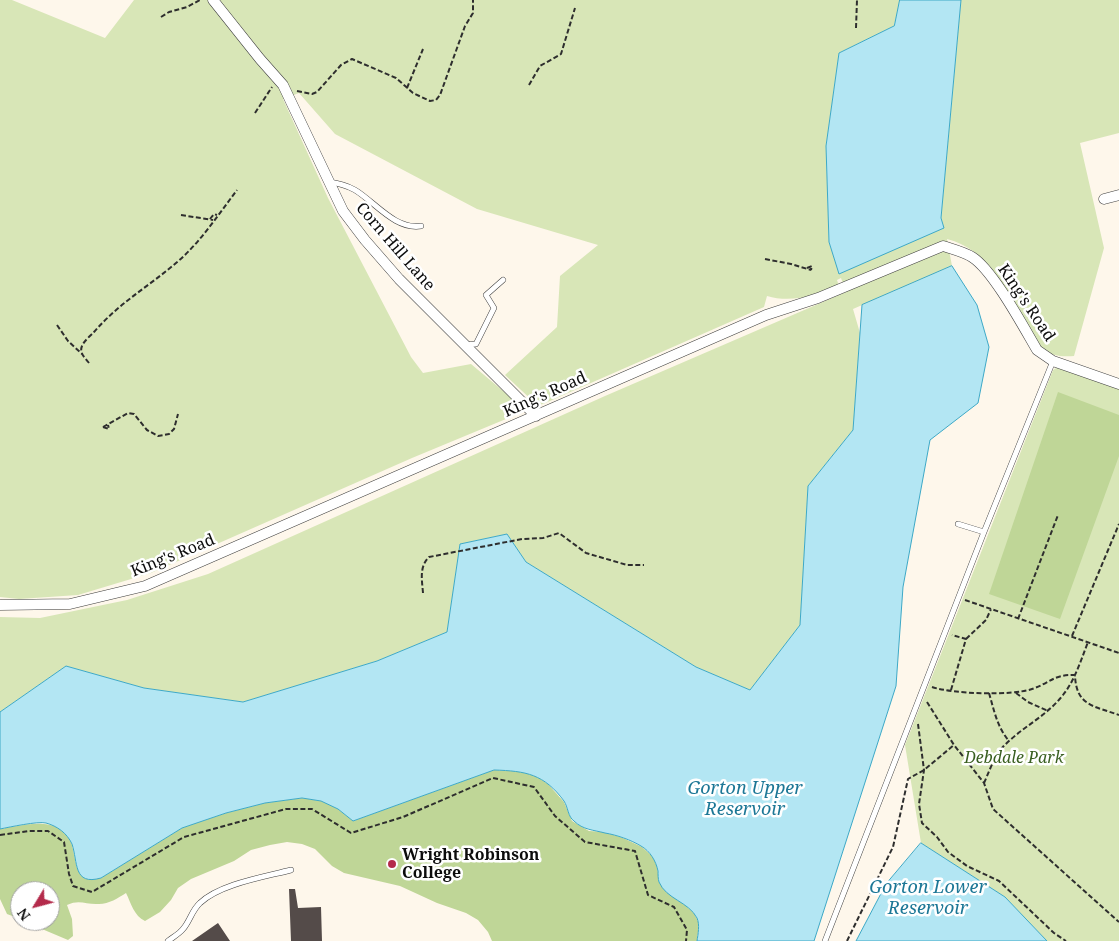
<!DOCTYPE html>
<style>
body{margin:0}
#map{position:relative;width:1119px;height:941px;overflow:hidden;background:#fef7eb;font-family:"Noto Serif",serif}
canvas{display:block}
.north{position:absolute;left:10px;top:881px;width:50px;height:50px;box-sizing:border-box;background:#fff;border:1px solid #9e9e9e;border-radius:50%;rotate:233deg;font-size:14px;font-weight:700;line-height:20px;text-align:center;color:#0c0c0c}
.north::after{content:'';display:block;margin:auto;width:18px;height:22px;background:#b42b4b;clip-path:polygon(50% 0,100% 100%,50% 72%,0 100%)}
</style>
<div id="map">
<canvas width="1119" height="941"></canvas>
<div class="north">N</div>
</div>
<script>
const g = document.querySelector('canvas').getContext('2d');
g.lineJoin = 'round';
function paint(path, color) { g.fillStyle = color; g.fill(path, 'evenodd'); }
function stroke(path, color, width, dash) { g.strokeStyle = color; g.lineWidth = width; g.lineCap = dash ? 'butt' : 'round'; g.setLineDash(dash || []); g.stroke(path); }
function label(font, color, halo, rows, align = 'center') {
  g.font = font + ' "Noto Serif",serif'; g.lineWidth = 5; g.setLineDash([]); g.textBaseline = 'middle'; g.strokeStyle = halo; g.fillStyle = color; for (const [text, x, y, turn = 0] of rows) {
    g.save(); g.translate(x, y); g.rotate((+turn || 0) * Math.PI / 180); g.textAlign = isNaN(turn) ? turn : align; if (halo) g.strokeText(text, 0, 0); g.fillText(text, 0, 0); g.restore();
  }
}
const green = new Path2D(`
 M0 0H12L105 38 134 0H900L894 26 839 53 826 146 829 242 840 273 943 228 941 218 961 0H1119V133L1080 143 1104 248 1074 356C1063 357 1049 356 1041 348 1035 342 1031 331 1027 324 1006 291 988 249 947 239L952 266 853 309 860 333 853 430 808 486 800 625 750 690 696 667 526 562 507 534 460 544 447 632 377 661 243 702 144 688 66 666 0 712V617L40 618 127 600 208 574 605 396 846 292 841 278 837 280 839 286C817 296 790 303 767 296L764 307 543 404 537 405 505 375 557 327 560 276 598 245 477 209 335 134 299 93 283 99 328 198 411 357 423 373 471 364 515 401 518 414 412 458 151 573 78 595 19 599 0 597Z
 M1058 367 1119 387V941H1047L1005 897 921 843 905 745 1053 370Z`);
const forest = new Path2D(`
 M1058 392 1119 415V456L1060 619 989 594Z
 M494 770 519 771 536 776 548 784 564 802 572 821 589 831 605 832 623 838 642 847 652 856 657 865 659 882 694 913 699 923 697 941H492L488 932 478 920 466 913 437 903 400 886 344 873 332 866 315 849 302 844 287 842 270 845 251 850 234 861 191 879 178 888 171 900 160 912 145 921C134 916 131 903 126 893 118 898 109 904 99 904 86 905 80 899 67 905L72 919 73 936 68 940 23 921H50V891H20V919L7 914 0 899V829C25 825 61 814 72 845 74 853 75 861 77 868L101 878 182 828 226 813 265 803 302 798 322 801 338 809 353 821Z`);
const water = new Path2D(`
 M900 0H961L941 218 944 228 839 274 829 242 826 146 839 53 894 26Z
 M952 266 977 305 989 347 978 403 930 440 903 587 896 686 814 941H697C698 934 700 925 697 918 689 902 666 899 659 882 658 879 658 874 658 871 656 861 650 851 641 846 631 840 617 835 605 833 594 830 583 830 574 821 568 817 568 807 564 801 544 774 526 771 494 770L353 821 338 809 321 801 302 798 265 803 226 813 182 828 101 878C73 886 78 862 72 844 67 833 57 826 46 823 38 821 10 827 0 829V712L66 666 144 688 243 702 377 661 447 632 460 544 507 534 526 562 696 667 750 690 800 625 808 486 853 430 862 305Z
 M921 843 1005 897 1047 941H856L886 884Z`);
const building = new Path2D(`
 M289 889H295L298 908 321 907 322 941H291Z
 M218 923 230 941H192Z`);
const path = new Path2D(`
 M161 17 169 12 187 7 200 0
 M856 28 857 0
 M529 85 540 66 561 54 575 8
 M407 88 423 49
 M297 91 312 94 317 92 341 65 352 59 396 78 413 93 430 101 436 100 440 95 465 26 473 13V0
 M255 113 272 87
 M181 215 213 220
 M210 219 214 214 217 215
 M765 259 791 264 811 270
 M807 268 812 266 811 270
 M57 325 68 341 82 354
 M89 363C85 358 79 353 82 346 84 341 90 336 94 332 119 303 148 287 176 263 200 243 218 215 237 190
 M103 427 128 413 134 414 147 430 158 436 169 434 174 429 178 414
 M103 427 109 429 108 425
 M423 593C422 580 419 567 429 557L522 539 543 538 559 533 586 553 627 565H644
 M965 600 1119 653
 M1018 619 1058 515
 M1072 636 1119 524
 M966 639 986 620 991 609
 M932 687C953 694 1011 696 1032 689 1050 683 1054 674 1075 675 1076 706 1094 706 1119 715
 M951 690 966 639 952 635
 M989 693C994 710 997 727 1009 741
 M1016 693 1028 702 1048 711
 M927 702 954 745 984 783 993 809 1119 922
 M918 724 924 770 919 804 922 823 937 837 948 852 967 866 999 881 1054 933 1066 941
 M984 783C989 772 994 757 1002 748 1020 728 1046 717 1063 695 1075 680 1081 660 1088 642
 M0 835 29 831H48L64 842 69 874 73 886 92 892 184 837 286 809H312L351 833 403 817 493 778 534 787 555 816 585 842 635 851 648 895 674 907 687 930 686 941
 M847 941 893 847 908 779 924 770 954 745`);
const service = new Path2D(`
 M329 182C338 183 346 185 355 190 375 202 395 230 421 226
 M465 345 476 344 494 308 486 295 503 280
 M958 524 984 532
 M168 941C173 937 179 934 183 929 190 921 192 910 200 903 220 884 264 877 291 870
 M825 941 984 532 1053 361`);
const minor = new Path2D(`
 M213 0 260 59 283 85 343 211 365 240 399 279 536 416
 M1104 199 1119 195
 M0 605 70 604 145 586 766 315 818 298 943 246C952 249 964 252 972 257 993 270 1024 328 1037 350L1053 361 1119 384`);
const markers = [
 [392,864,5,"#b42b4b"]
];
const streetNames = [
 ["Corn Hill Lane",395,247,49],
 ["King's Road",1026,303,56],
 ["King's Road",545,395,-24],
 ["King's Road",173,556,-22]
];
const parkNames = [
 ["Debdale Park",1014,758]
];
const poiNames = [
 ["Wright Robinson",402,855],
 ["College",402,873]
];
const waterNames = [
 ["Gorton Upper",745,789],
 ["Reservoir",745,810],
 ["Gorton Lower",928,888],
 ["Reservoir",928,909]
];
paint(green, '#d8e6b7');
paint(forest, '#bfd697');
paint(water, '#b3e6f3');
stroke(water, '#3da8c6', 1);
paint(building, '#544b49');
stroke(service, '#3f3f3f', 6);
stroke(minor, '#3f3f3f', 11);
stroke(path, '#2e2e2e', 2, [5, 2.5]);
stroke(service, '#fff', 5);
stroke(minor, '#fff', 10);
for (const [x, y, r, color] of markers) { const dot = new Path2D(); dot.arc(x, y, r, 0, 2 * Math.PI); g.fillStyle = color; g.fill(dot); stroke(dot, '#fff', 2); }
label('16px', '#0c0c0c', '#fff', streetNames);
label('italic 16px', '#395f20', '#fff', parkNames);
label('bold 16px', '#0c0c0c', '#fff', poiNames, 'left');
label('italic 18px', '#1c7796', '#fff', waterNames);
</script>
